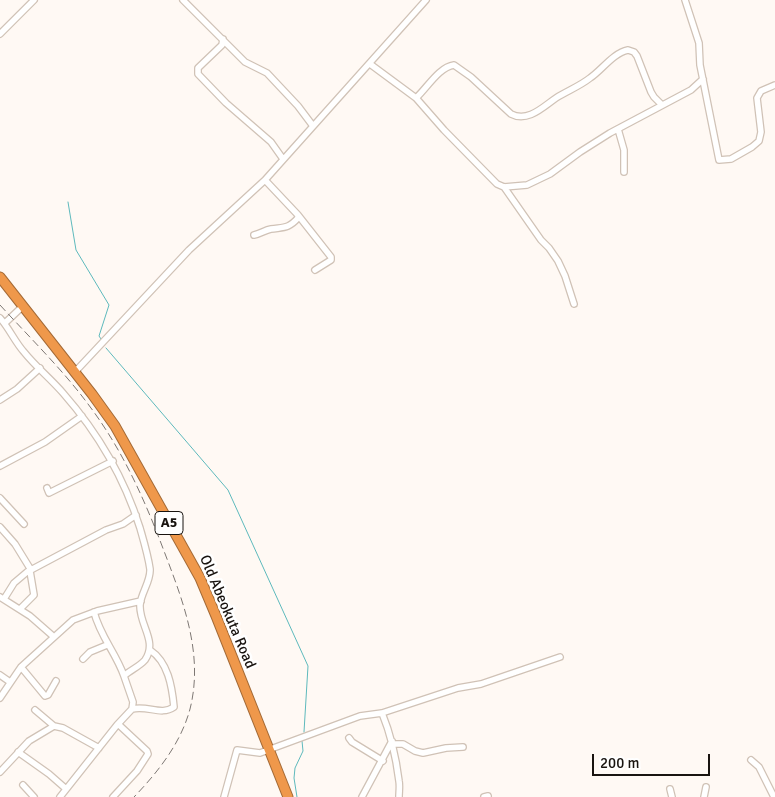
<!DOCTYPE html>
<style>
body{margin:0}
#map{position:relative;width:775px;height:797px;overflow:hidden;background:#fff9f4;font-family:Signika,sans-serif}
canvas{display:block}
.scale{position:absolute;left:592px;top:754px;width:118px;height:22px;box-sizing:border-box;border:2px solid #191410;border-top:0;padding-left:6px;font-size:15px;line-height:18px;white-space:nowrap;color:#191410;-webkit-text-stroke:4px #fff;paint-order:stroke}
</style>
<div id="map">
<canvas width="775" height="797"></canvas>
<div class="scale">200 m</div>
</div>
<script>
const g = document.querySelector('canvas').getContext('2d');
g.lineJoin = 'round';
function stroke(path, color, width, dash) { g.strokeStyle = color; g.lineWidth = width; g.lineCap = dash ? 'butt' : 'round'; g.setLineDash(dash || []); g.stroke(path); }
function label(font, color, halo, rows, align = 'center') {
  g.font = font + ' Signika,sans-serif'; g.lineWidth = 5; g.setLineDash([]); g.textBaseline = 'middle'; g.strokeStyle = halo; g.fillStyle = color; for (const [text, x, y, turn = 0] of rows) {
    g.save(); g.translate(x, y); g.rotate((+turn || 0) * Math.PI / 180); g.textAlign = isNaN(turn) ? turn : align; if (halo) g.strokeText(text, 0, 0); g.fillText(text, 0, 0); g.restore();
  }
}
const stream = new Path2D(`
 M68 202 76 250 109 305 99 336 101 339
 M106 348 228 490 308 666 304 732
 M297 797 294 778 295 768 303 751 302 741`);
const minor = new Path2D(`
 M183 0 245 62 267 73 298 106 313 126
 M685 0 699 43 700 65 719 160 731 159 752 147 759 141 761 132 757 98 761 91 775 85
 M0 34 34 0
 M223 39 222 45 198 68V74L226 103 271 142 283 159
 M370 64 416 98 444 130 497 184 504 187 527 185 550 174 580 152 610 133 691 90 703 79
 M416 98C427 88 439 67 454 65L471 77 511 114C528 123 544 106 556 98 567 91 580 86 590 78 602 70 613 53 628 50L634 52 637 56 651 92 654 97 662 105
 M618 129 624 150V172
 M504 187 541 240 549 248 558 261 565 276 574 304
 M298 215 331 257V260L315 270
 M254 235C260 234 265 230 271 229 284 227 288 229 298 218V215L265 180
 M0 318C9 328 15 342 24 352 36 367 51 379 63 393 99 434 124 477 140 528 144 542 148 555 150 569 151 581 141 593 140 605 139 625 158 641 145 660 139 667 130 670 124 676L133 702 132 709 117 725 60 797
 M5 323 23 306
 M74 373 189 250 265 180 426 0
 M0 400 17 389 40 368
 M0 466 45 442 82 416
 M47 488 49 493 113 461
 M0 498 24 524
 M0 527 15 544 31 570
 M0 597 30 616 54 637
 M4 599 14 583 27 572 106 530 123 524 136 515
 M20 609 34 595 30 571
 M94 612C100 636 116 653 124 676
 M83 659 90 652 107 645
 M21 667 45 696 48 695 56 681
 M0 675 10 682
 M0 698 21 667 73 620 97 611 141 601
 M132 709C148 705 161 716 174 707 172 686 168 662 150 650
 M35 710 54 726
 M382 713C391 735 396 757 399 781 400 786 399 792 399 797
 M349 738 352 742 383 761
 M392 744H403L415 751 423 753 446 748 463 747
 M18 752 49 774 65 788
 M751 760 759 767 774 797
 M0 772 29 741 54 726 63 728 99 748
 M23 785 34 797
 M670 789 672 797
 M113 797 137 771 148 754 147 751 118 724
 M224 797 237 750 260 753 360 716 382 713 458 688 481 684 560 657
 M362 797 392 741
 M484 797 488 796
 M704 797 706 787`);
const highway = new Path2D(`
 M0 277 92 394 115 426 190 560 200 578 216 616 288 797`);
const rail = new Path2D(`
 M0 305C30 338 62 369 88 404 122 449 144 498 164 551 183 601 204 654 190 709 181 743 158 772 134 797`);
const shields = [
 [169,523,28]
];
const shieldNames = [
 ["A5",169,523]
];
const streetNames = [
 ["Old Abeokuta Road",227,612,67]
];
stroke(stream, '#5db9bc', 1);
stroke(minor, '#d0c2b6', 8);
stroke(highway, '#a46a36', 11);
stroke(minor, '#fff', 5.5);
stroke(highway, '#ef984b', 9);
stroke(rail, '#7d7773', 1, [8, 4]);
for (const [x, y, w] of shields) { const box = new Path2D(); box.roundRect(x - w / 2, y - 11.5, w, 23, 4); g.fillStyle = '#fff'; g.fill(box); stroke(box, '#191410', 1); }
label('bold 14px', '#191410', null, shieldNames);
label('15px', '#191410', '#fff', streetNames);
</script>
